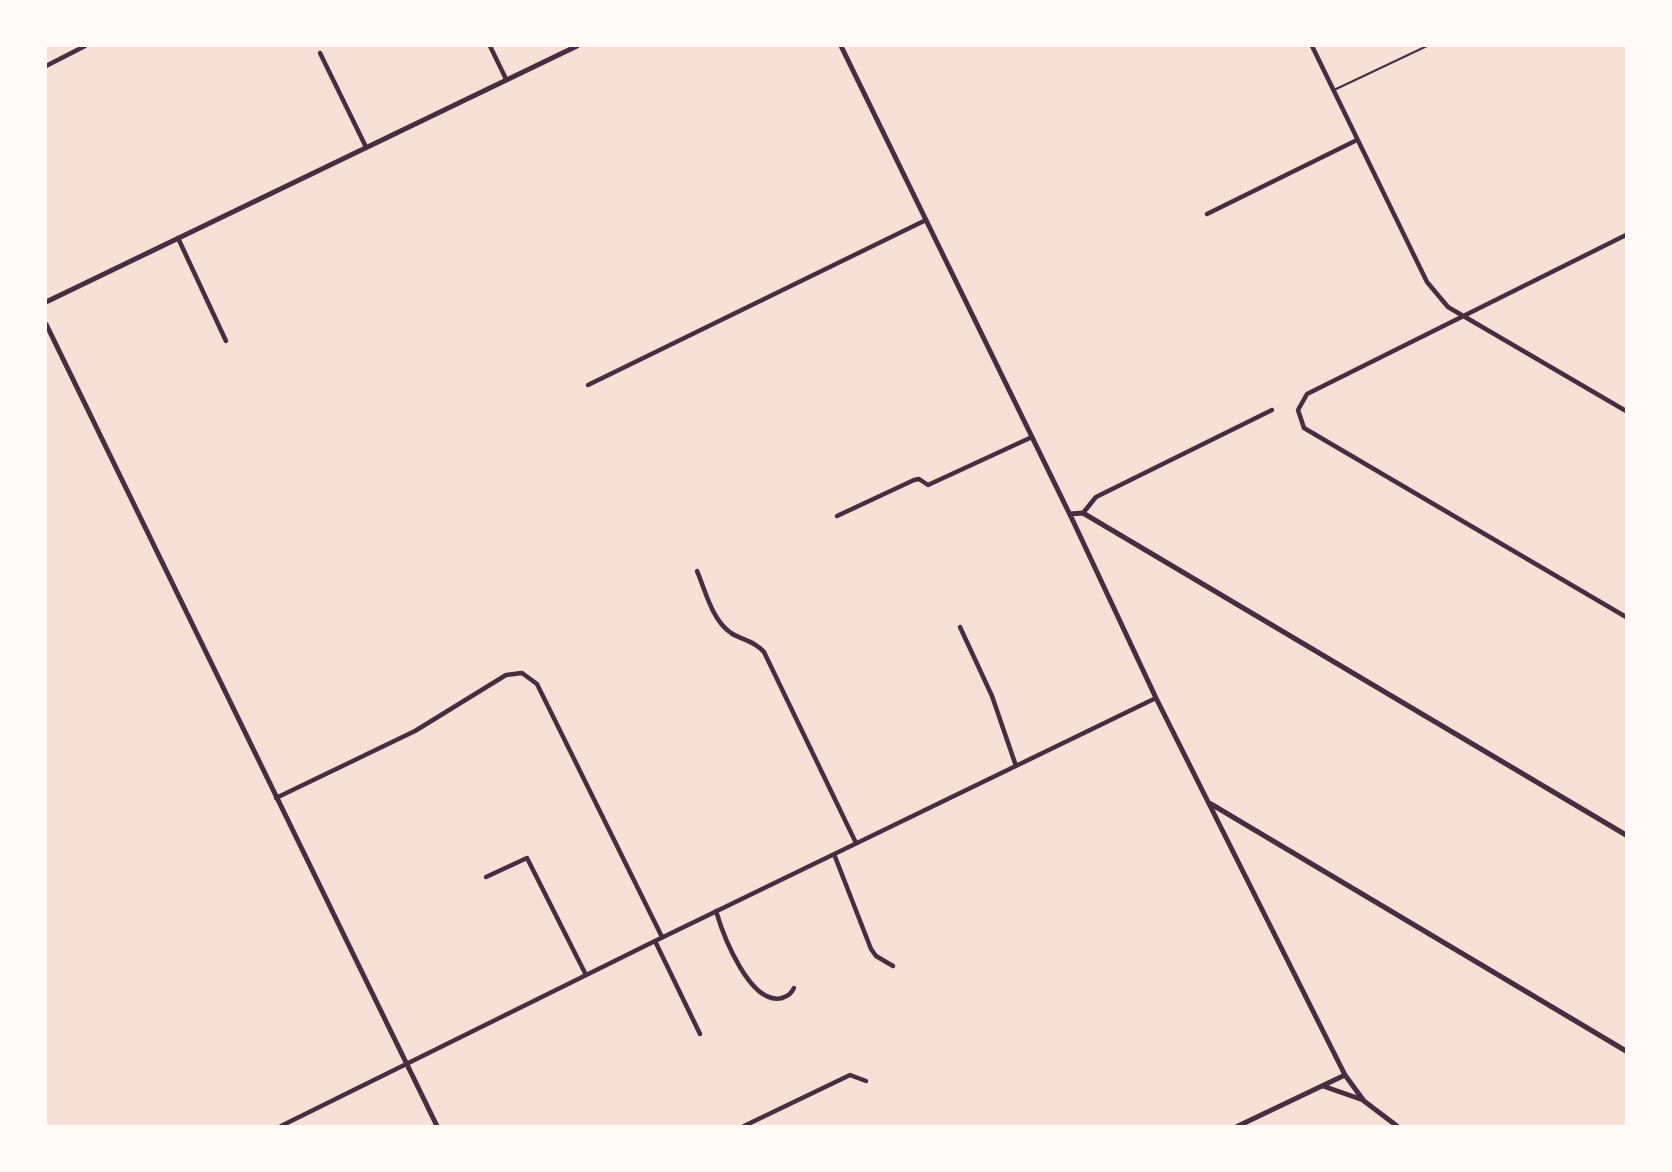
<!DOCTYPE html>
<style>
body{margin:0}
#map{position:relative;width:1672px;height:1172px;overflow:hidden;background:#f7e1d7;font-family:Rubik,sans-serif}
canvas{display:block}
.frame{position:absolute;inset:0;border:47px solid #fffaf5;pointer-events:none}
</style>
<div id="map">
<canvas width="1672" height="1172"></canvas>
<div class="frame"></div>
</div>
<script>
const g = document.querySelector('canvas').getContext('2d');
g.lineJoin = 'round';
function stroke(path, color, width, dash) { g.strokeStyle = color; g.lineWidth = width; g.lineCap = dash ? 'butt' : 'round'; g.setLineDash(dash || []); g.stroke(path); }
const service = new Path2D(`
 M1334 90 1427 46`);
const minor = new Path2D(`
 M490 46 506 79
 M1312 46 1427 282 1448 307 1626 411
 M320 53 366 147
 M46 66 85 46
 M1207 214 1357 140
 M1626 235 1307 394 1298 410 1304 428 1626 617
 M178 238 226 341
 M588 385 926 220
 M1083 513 1096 497 1272 410
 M837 516 914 480 919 479 928 485 1032 437
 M697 571C706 592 712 620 731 633 742 640 755 641 764 652L856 843
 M960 627 992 696 1016 766
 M276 798 415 731 506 675 522 673 537 684 662 937
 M834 854 871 949 876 956 893 966
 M486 877 527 858 586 975
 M716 911C723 935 750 1006 782 998 788 996 791 994 794 988
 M655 941 700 1034
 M281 1126 655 941 1156 698
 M744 1126 850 1075 866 1081`);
const tertiary = new Path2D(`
 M841 46 1074 523 1156 698 1345 1075 1364 1101 1397 1126
 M46 302 577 46
 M46 324 437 1126
 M1070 514 1083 513 1626 835
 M1211 804 1626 1051
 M1323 1086 1363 1100
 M1238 1126 1345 1075`);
stroke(service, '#4a2c40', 2);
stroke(minor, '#4a2c40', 4.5);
stroke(tertiary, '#4a2c40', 5);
</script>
